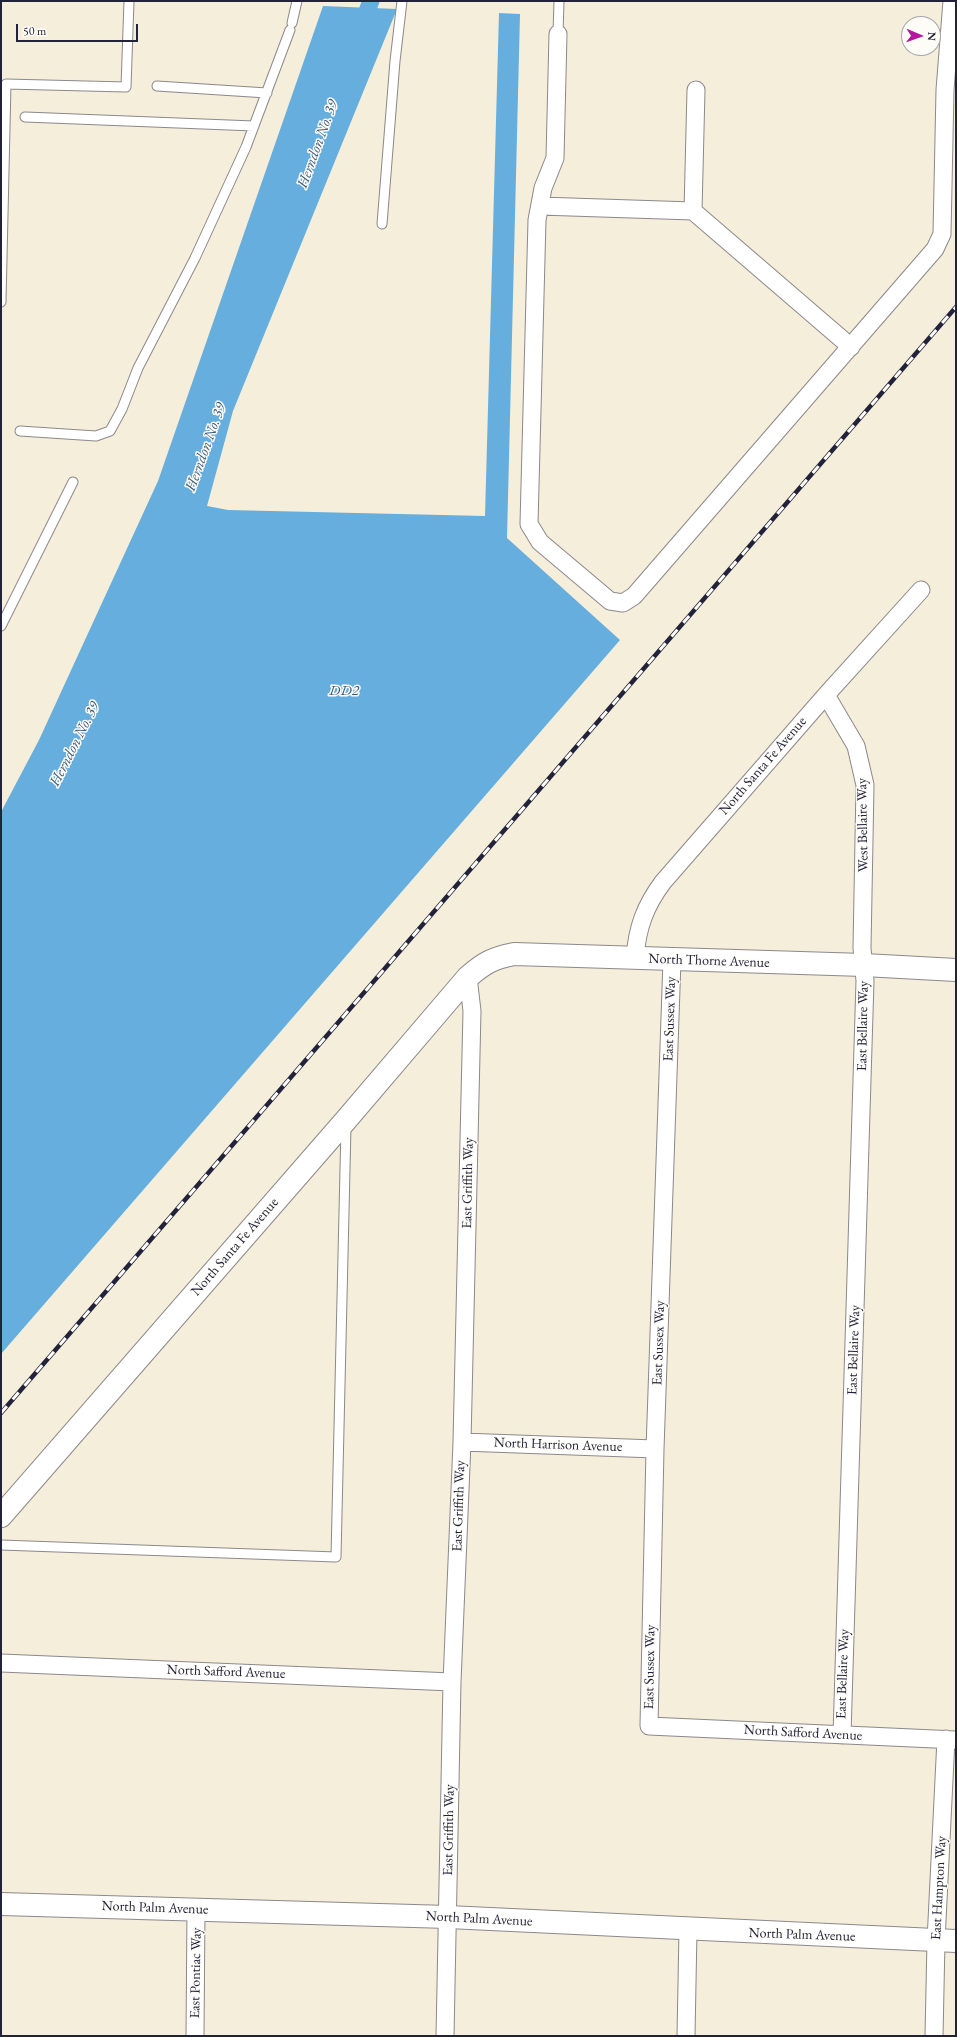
<!DOCTYPE html>
<style>
body{margin:0}
#map{position:relative;width:957px;height:2037px;overflow:hidden;background:#f5eedb;font-family:"EB Garamond",serif}
canvas{display:block}
.frame{position:absolute;inset:0;border:2px solid #22223b;pointer-events:none}
.north{position:absolute;left:901px;top:16px;width:40px;height:40px;box-sizing:border-box;background:#fdfcf7;border:1px solid #a5a5ac;border-radius:50%;rotate:92deg;font-size:11px;font-weight:700;line-height:16px;text-align:center;color:#22223b}
.north::after{content:'';display:block;margin:auto;width:14px;height:18px;background:#b5179e;clip-path:polygon(50% 0,100% 100%,50% 72%,0 100%)}
.scale{position:absolute;left:16px;top:24px;width:122px;height:18px;box-sizing:border-box;border:2px solid #22223b;border-top:0;padding-left:5px;font-size:12px;line-height:14px;white-space:nowrap;color:#22223b;-webkit-text-stroke:3px #fdfcf7;paint-order:stroke}
</style>
<div id="map">
<canvas width="957" height="2037"></canvas>
<div class="frame"></div>
<div class="north">N</div>
<div class="scale">50 m</div>
</div>
<script>
const g = document.querySelector('canvas').getContext('2d');
g.lineJoin = 'round';
function paint(path, color) { g.fillStyle = color; g.fill(path, 'evenodd'); }
function stroke(path, color, width, dash) { g.strokeStyle = color; g.lineWidth = width; g.lineCap = dash ? 'butt' : 'round'; g.setLineDash(dash || []); g.stroke(path); }
function label(font, color, halo, rows, align = 'center') {
  g.font = font + ' "EB Garamond",serif'; g.lineWidth = 3; g.setLineDash([]); g.textBaseline = 'middle'; g.strokeStyle = halo; g.fillStyle = color; for (const [text, x, y, turn = 0] of rows) {
    g.save(); g.translate(x, y); g.rotate((+turn || 0) * Math.PI / 180); g.textAlign = isNaN(turn) ? turn : align; if (halo) g.strokeText(text, 0, 0); g.fillText(text, 0, 0); g.restore();
  }
}
const water = new Path2D(`
 M323 6 397 9 233 411 207 506 228 510 485 516 499 13 520 14 507 538 620 640 1 1354V812L39 740 158 481Z`);
const canal = new Path2D(`
 M360 29 371 1`);
const lane = new Path2D(`
 M292 23 297 1
 M558 34 559 1
 M157 86 267 93
 M25 117 254 126
 M382 224 395 61 402 1
 M1 302 6 84 126 87 129 1
 M20 431 96 436 110 431 122 409 138 368 195 258 246 147 290 30
 M1 626 73 482
 M1 1545 336 1557 346 1126`);
const street = new Path2D(`
 M558 34 555 158 543 188 537 220 529 524 540 542 610 601 623 603 634 596 935 249 942 234 945 90 952 1
 M540 206 693 211 851 347
 M693 211 696 90
 M826 695 856 746 865 785 862 948 865 981 842 1735
 M635 958C637 928 645 906 663 882L826 695 921 590
 M672 960 655 1449 649 1726 956 1740
 M462 1442 655 1449
 M1 1663 452 1682
 M195 2036 196 1909
 M445 2036 452 1682 462 1442 472 1011 468 977
 M686 2036 688 1930
 M934 2036 936 1941 946 1739`);
const secondary = new Path2D(`
 M1 1516 346 1120 468 977C484 963 493 958 514 954L864 965 956 970
 M1 1904 448 1917 956 1941`);
const rail = new Path2D(`
 M1 1413 956 307`);
const streetNames = [
 ["North Santa Fe Avenue",763,766,-49],
 ["West Bellaire Way",863,825,-91],
 ["North Thorne Avenue",709,961,2],
 ["East Sussex Way",670,1019,-88],
 ["East Bellaire Way",863,1026,-89],
 ["East Griffith Way",468,1183,-89],
 ["North Santa Fe Avenue",235,1247,-49],
 ["East Sussex Way",659,1343,-88],
 ["East Bellaire Way",854,1350,-88],
 ["North Harrison Avenue",558,1445,2],
 ["East Griffith Way",459,1506,-88],
 ["East Sussex Way",650,1667,-89],
 ["North Safford Avenue",226,1672,2],
 ["East Bellaire Way",843,1674,-88],
 ["North Safford Avenue",803,1733,3],
 ["East Griffith Way",449,1830,-89],
 ["East Hampton Way",939,1888,-87],
 ["North Palm Avenue",155,1908,2],
 ["North Palm Avenue",479,1919,3],
 ["North Palm Avenue",802,1935,2],
 ["East Pontiac Way",196,1973,-89]
];
const waterNames = [
 ["Herndon No. 39",318,144,-70],
 ["Herndon No. 39",206,447,-70],
 ["DD2",344,691],
 ["Herndon No. 39",75,744,-63]
];
paint(water, '#66aedd');
stroke(canal, '#66aedd', 17);
stroke(lane, '#8c888b', 11);
stroke(street, '#8c888b', 19);
stroke(secondary, '#8c888b', 24);
stroke(lane, '#fff', 9);
stroke(street, '#fff', 17);
stroke(secondary, '#fff', 22);
stroke(rail, '#22223b', 4.5);
stroke(rail, '#fdfcf7', 3, [9]);
label('14px', '#22223b', '#fdfcf7', streetNames);
label('italic 15px', '#3d5a7c', '#fdfcf7', waterNames);
</script>
